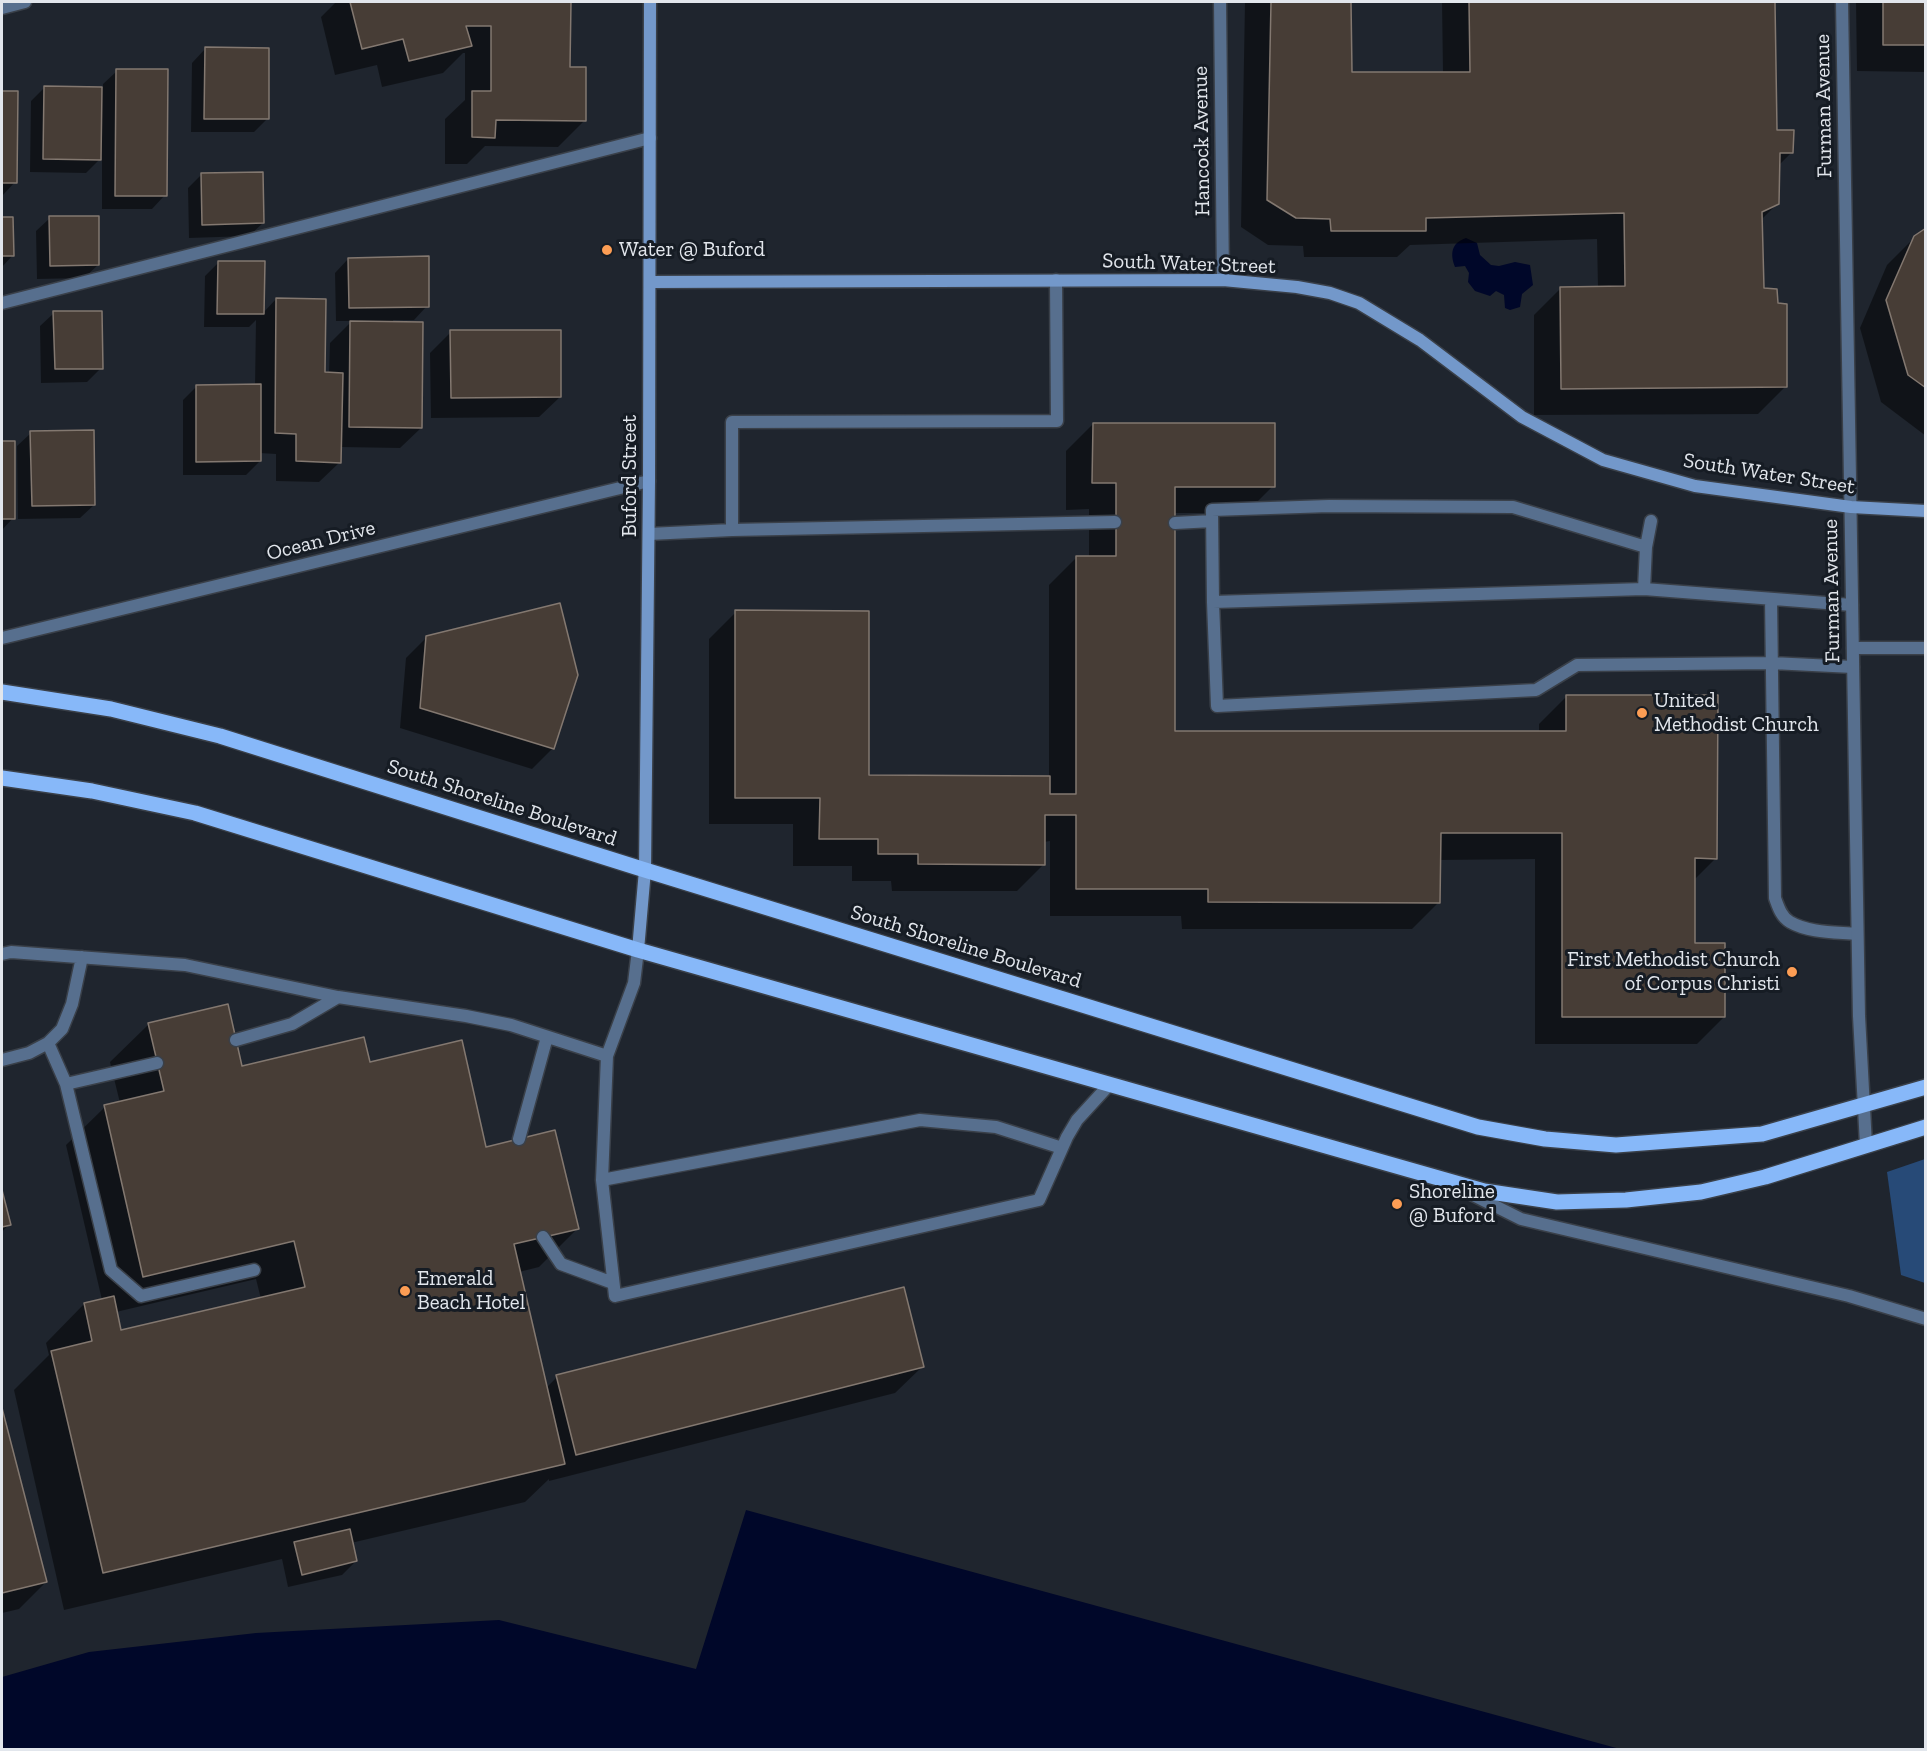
<!DOCTYPE html>
<style>
body{margin:0}
#map{position:relative;width:1927px;height:1751px;overflow:hidden;background:#1f252e;font-family:"Zilla Slab",serif}
canvas{display:block}
.frame{position:absolute;inset:0;border:3px solid #e2e6ec;pointer-events:none}
</style>
<div id="map">
<canvas width="1927" height="1751"></canvas>
<div class="frame"></div>
</div>
<script>
const g = document.querySelector('canvas').getContext('2d');
g.lineJoin = 'round';
function paint(path, color) { g.fillStyle = color; g.fill(path, 'evenodd'); }
function stroke(path, color, width, dash) { g.strokeStyle = color; g.lineWidth = width; g.lineCap = dash ? 'butt' : 'round'; g.setLineDash(dash || []); g.stroke(path); }
function label(font, color, halo, rows, align = 'center') {
  g.font = font + ' "Zilla Slab",serif'; g.lineWidth = 6; g.setLineDash([]); g.textBaseline = 'middle'; g.strokeStyle = halo; g.fillStyle = color; for (const [text, x, y, turn = 0] of rows) {
    g.save(); g.translate(x, y); g.rotate((+turn || 0) * Math.PI / 180); g.textAlign = isNaN(turn) ? turn : align; if (halo) g.strokeText(text, 0, 0); g.fillText(text, 0, 0); g.restore();
  }
}
const green = new Path2D(`
 M1925 1159H1926L1925 1283 1901 1275 1887 1172Z`);
const water = new Path2D(`
 M1466 238 1477 243 1480 255 1491 265 1499 266 1515 262 1530 265 1533 285 1522 294 1520 307 1510 310 1505 308 1504 295 1496 291 1490 296 1475 291 1468 282 1469 273 1465 266 1455 267C1450 254 1451 243 1466 238Z
 M746 1510 1620 1749H2V1677L89 1652 256 1633 499 1620 696 1669Z`);
const shadow = new Path2D(`
 M336 2H569V68L585 120 558 147 485 146 467 164H445V119L465 100V53H463L443 73 382 87 377 65 335 75 321 17Z
 M1245 2H1349L1351 74 1443 73 1442 2H1774L1775 131 1792 152 1778 166V203L1760 221 1762 290 1785 387 1758 414 1534 415V315L1561 288H1598L1597 239 1410 245 1397 257H1304L1303 246 1268 245 1241 227Z
 M1856 2H1926V72L1857 71Z
 M205 49 267 119 254 132H191L192 63Z
 M117 71 165 195 152 209H102V157L86 173 30 172 31 101 45 87 103 88V84Z
 M2 92H17L15 182 2 196Z
 M202 174 263 223 249 236 189 238 188 188Z
 M2 218H12L13 255 2 267Z
 M50 218 98 265 84 278 37 279 36 231Z
 M1926 230V436L1881 402 1860 328 1887 265 1915 237Z
 M348 259 427 306 414 320H393L421 428 400 448 340 447V462L319 482 276 481V454L259 453 260 461 246 475H183V400L197 386H255L256 320 249 327H204L205 276 219 262 263 313 276 299 323 374H329L330 343 352 321H336L335 273Z
 M54 313 101 368 87 382 41 383 40 326Z
 M451 332 560 397 539 417 431 418 430 353Z
 M1093 424 1273 486 1246 513H1173V732L1539 733V724L1566 697 1716 858 1694 880V944L1724 1017 1697 1044H1535V859L1439 860V902L1412 929H1182L1181 916H1050V841L1044 842V864L1017 891H892L891 881H852V866H793V824H709V639L736 612 868 777H1049V585L1076 558H1089V509L1066 510V451Z
 M31 433 94 505 80 518 18 519 17 446Z
 M2 442H13V518L2 530Z
 M427 637 553 748 532 769 400 728 406 658Z
 M149 1024 241 1068 369 1063 485 1149 577 1229 539 1267 519 1272 546 1388 557 1377 923 1366 895 1393 549 1481V1479L525 1502 351 1543 356 1561 342 1575 288 1587 282 1559 64 1610 14 1390 49 1355 46 1343 84 1304 102 1300 66 1145 105 1107 120 1103 110 1062ZM256 1279 261 1299 120 1332 116 1312Z
 M2 1195 9 1224 2 1232Z
 M2 1414 46 1582 19 1609 2 1613Z`);
const building = new Path2D(`
 M350 2H571L570 67H586V121L496 120 495 138 472 137V91H491V26H466L472 46 409 61 403 39 362 49Z
 M1271 2H1351L1352 72H1470L1469 2H1775L1777 130H1794L1793 153H1780L1779 204 1762 212 1764 288 1777 289 1778 303 1787 304V387L1561 389 1560 287 1625 286 1624 213 1426 218V231H1331L1330 219 1296 218 1267 200Z
 M1883 2H1926V45H1883Z
 M205 47 269 48V119H204Z
 M116 69H168L167 196H115Z
 M44 86 102 87 101 160 43 159Z
 M2 91H18L17 183H2Z
 M263 172 264 223 202 225 201 173Z
 M49 216H99V265L50 266Z
 M2 217H13L14 256H2Z
 M1926 228V388L1908 375 1886 300 1914 236Z
 M429 256V307L349 308 348 258Z
 M218 261H265L264 314H217Z
 M276 298 326 299 325 372 343 373 341 463 296 461V434L275 433Z
 M53 311H102L103 369H55Z
 M350 321 423 322 422 428 349 427Z
 M450 330H561V397L451 398Z
 M261 384V461L196 462V385Z
 M1093 423H1275V487H1175V731H1566V695H1718L1717 859 1695 858V943H1725V1017H1562V833H1441L1440 903 1208 902V889H1076V815H1045V865L918 864V854H878V839H819L820 798H735V610L869 611V775L1050 776V794H1076V556H1116V483H1092Z
 M94 430 95 505 32 506 30 431Z
 M2 441H15V519H2Z
 M560 603 578 675 554 749 420 708 426 636Z
 M228 1004 242 1066 364 1037 370 1062 462 1040 486 1147 555 1130 579 1229 514 1244 565 1464 103 1573 51 1351 92 1341 84 1303 114 1296 121 1330 305 1287 294 1241 143 1277 104 1105 164 1091 148 1023Z
 M2 1190 11 1225 2 1227Z
 M904 1287 924 1367 576 1455 556 1375Z
 M2 1408 47 1582 2 1593Z
 M350 1529 357 1561 302 1575 294 1542Z`);
const lane = new Path2D(`
 M1056 280 1057 421 732 422V530L1115 522
 M2 303 650 138
 M1175 523 1212 521
 M649 534 732 530
 M1646 547 1513 507 1329 506 1212 510 1213 602 1217 706 1536 690 1577 665 1772 663 1853 667
 M1644 589 1646 547 1651 521
 M1771 599 1775 898C1778 906 1781 917 1790 922 1809 933 1836 932 1857 934
 M1213 602 1644 589 1852 605
 M1853 648H1926
 M2 954 11 952 185 965 338 997 466 1016 511 1025 607 1056 634 983 638 950
 M236 1040 292 1024 338 997
 M48 1043 66 1084 111 1270 141 1296 254 1270
 M607 1056 602 1180 615 1296 1039 1200 1067 1137 1077 1120 1109 1085
 M2 1060 29 1053 48 1043 62 1029 72 1004 82 957
 M66 1084 157 1063
 M519 1139 547 1037
 M602 1180 920 1120 996 1127 1062 1148
 M1465 1191 1521 1219 1849 1296 1926 1319
 M543 1237 561 1264 613 1283`);
const street = new Path2D(`
 M1220 2 1223 280
 M1842 2 1859 1016 1866 1145
 M2 8 25 2
 M2 638 649 481`);
const secondary = new Path2D(`
 M650 282 1223 280 1297 287 1330 293 1359 303 1420 340 1522 417 1603 460 1695 486 1851 507 1926 511
 M638 950 645 870 649 481 650 2`);
const primary = new Path2D(`
 M2 692 111 709 220 736 645 870 1478 1127 1545 1139 1616 1145 1762 1134 1926 1087
 M2 778 92 791 195 813 638 950 1484 1191 1557 1202 1626 1200 1701 1192 1765 1177 1926 1127`);
const markers = [
 [607,250,6,"#fc9d54"],
 [1642,713,6,"#fc9d54"],
 [1792,972,6,"#fc9d54"],
 [1397,1204,6,"#fc9d54"],
 [405,1291,6,"#fc9d54"]
];
const streetNames = [
 ["Furman Avenue",1824,106,-91],
 ["Hancock Avenue",1202,141,-91],
 ["South Water Street",1189,264,2],
 ["South Water Street",1769,474,9],
 ["Buford Street",630,476,-90],
 ["Ocean Drive",321,541,-14],
 ["Furman Avenue",1832,591,-91],
 ["South Shoreline Boulevard",502,803,18],
 ["South Shoreline Boulevard",966,947,17]
];
const poiNames = [
 ["Water @ Buford",619,250],
 ["United",1654,701],
 ["Methodist Church",1654,725],
 ["First Methodist Church",1780,960,"right"],
 ["of Corpus Christi",1780,984,"right"],
 ["Shoreline",1409,1192],
 ["@ Buford",1409,1216],
 ["Emerald",417,1279],
 ["Beach Hotel",417,1303]
];
paint(green, '#274a77');
paint(water, '#000729');
paint(shadow, '#0007');
paint(building, '#473d36');
stroke(building, '#837870', 1.5);
stroke(lane, '#3a4049', 15);
stroke(street, '#3a4049', 15);
stroke(secondary, '#3a4049', 15);
stroke(primary, '#3a4049', 18);
stroke(lane, '#576f8e', 12);
stroke(street, '#576f8e', 12);
stroke(secondary, '#7398ca', 12);
stroke(primary, '#87b8f9', 15);
for (const [x, y, r, color] of markers) { const dot = new Path2D(); dot.arc(x, y, r, 0, 2 * Math.PI); g.fillStyle = color; g.fill(dot); stroke(dot, '#161c24', 2); }
label('21px', '#e2e6ec', '#161c24', streetNames);
label('21px', '#e2e6ec', '#161c24', poiNames, 'left');
</script>
